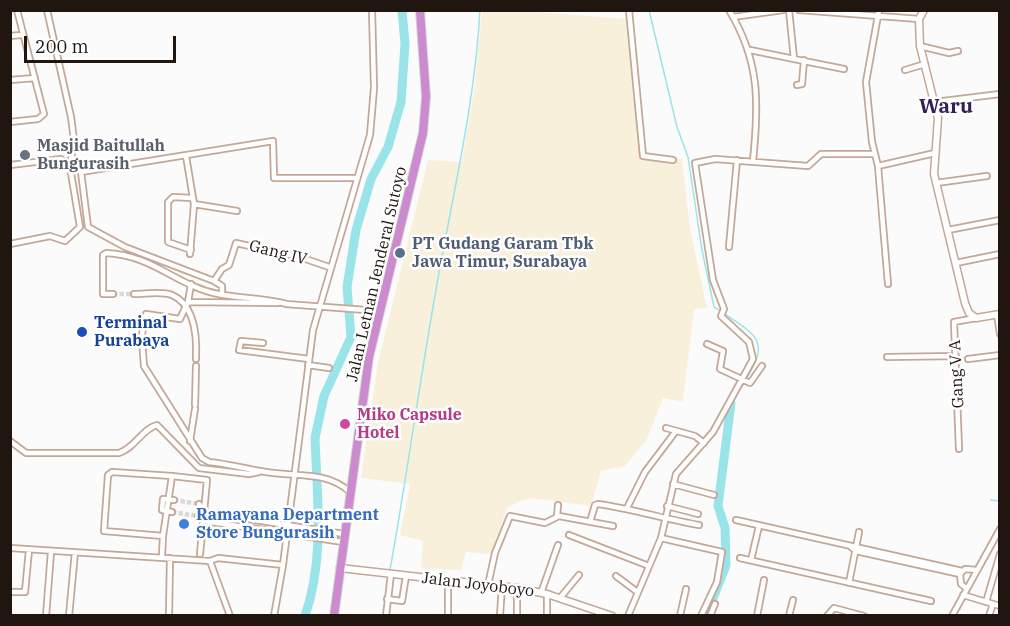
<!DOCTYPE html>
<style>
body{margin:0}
#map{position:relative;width:1010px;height:626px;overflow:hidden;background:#fbfbfb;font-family:"IBM Plex Serif",serif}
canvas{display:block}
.frame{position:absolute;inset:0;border:12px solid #20150f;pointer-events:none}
.scale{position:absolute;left:24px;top:36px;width:152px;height:27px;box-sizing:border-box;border:3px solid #20150f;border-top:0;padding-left:8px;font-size:18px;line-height:21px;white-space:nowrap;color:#20150f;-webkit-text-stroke:4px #fff;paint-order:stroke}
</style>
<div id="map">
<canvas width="1010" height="626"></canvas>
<div class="frame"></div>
<div class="scale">200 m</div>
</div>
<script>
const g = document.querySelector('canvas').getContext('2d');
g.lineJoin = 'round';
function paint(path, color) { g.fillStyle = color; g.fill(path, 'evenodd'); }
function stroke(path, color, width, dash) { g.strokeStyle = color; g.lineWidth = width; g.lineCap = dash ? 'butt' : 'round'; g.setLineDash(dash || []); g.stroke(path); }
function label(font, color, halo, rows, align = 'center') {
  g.font = font + ' "IBM Plex Serif",serif'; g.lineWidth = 5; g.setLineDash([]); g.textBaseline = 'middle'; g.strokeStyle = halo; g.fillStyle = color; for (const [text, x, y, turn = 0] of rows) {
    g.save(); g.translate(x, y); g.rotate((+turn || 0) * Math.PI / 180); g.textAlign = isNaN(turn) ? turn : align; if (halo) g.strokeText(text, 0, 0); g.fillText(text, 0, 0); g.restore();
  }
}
const industrial = new Path2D(`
 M482 11H520L628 19 642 156 682 159 690 228 707 308 694 309 683 402 663 398 647 439 625 466 601 471 591 506 531 498 520 501 507 508 491 554 466 552 461 570 421 568 423 541 400 535 410 484 361 478 378 362 428 160 462 162 475 84Z`);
const stream = new Path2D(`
 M649 10 677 127 688 157 702 250 714 307 721 311
 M725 314C757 336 770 341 746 379
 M733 399 744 383
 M991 500 1000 501
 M390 570C407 475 420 379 437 284 453 193 475 103 480 10`);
const river = new Path2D(`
 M305 616C325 558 317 497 315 438L324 396 351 337 347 287 356 230 371 179 388 147 401 102 405 44 402 10
 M706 616 726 565 725 528 718 506 731 403`);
const minorTunnel = new Path2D(`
 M113 294H134
 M174 500 199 504
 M172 512 198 516`);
const minor = new Path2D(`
 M629 10 643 156 673 160
 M729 10C760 61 759 103 753 161
 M789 10 794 59 844 69
 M799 10 919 19
 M879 10 866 82 872 142 878 166 888 284
 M733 17 783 10
 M10 36 21 35
 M920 46 949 53 958 51
 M750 50 794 59
 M905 70 925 64
 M10 80 35 78
 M797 85 802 84 804 60
 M935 102 1000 94
 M10 122 38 119 44 114 17 10
 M186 156 194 204 190 254
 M10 165 61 159 70 167
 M878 166 935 153
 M936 183 987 176
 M194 204 237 211
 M948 230 1000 220
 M10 244 50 236 65 241 80 227 70 167 74 140 71 117 47 10
 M729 247 737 160
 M191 250 168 242V202L173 197 192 198
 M956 263 1000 254
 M214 281 222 269 229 265 236 243 300 257 329 267
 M113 294H103V255L106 253C153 255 177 286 218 294 242 299 262 297 287 304
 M134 294C145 294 163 291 172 295 195 305 197 338 196 359
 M222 294V286L214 281 125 247 88 227 81 172 273 141 274 178H357
 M188 302 278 303
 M286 304 379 311
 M997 315 1000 334
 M142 334 146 314 180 319 188 302 191 284
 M142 340 144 366 202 458 209 462C227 464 243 468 260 471 292 478 325 469 350 492
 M263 343 241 341 239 350 309 359
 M707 344 723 351 720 369 750 383 762 366
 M887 357 956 356
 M968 359 1000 355
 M308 365 329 368
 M195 405 196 366
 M666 428 695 436 704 443
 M10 441 26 453H119C135 448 142 429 157 425L199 468 249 474 259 472
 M190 441 195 409
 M959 449 954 322 976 318
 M112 472 172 476 163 536 104 531 108 475Z
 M172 476 207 480 200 554
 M673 484 714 495
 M199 504 204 512 344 534
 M667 506 698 514
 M627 508 645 472 676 431
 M172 512 162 510 163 499 174 500
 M198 516 204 521 343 542
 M557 516 558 505
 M736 520 962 571
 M590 522 595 505 598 504C633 509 665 519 699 525
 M569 535 649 566
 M661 538 722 552 717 582 701 616
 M851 547 856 551 960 574
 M10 548 210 561 218 558 283 565
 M162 556 163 536
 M740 558 931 601
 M751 560 759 526
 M210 561 230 616
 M616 576 636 591
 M849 583 859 532
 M488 585 495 553 510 516 545 523 559 516 613 526
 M966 588 961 584 960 574 965 569 977 570
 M10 592H25L29 550
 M541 593 558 545
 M547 594V616
 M963 595 1000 606
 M560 598 579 575
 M387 599 402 601 406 576
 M986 602 1000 554
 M500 615 502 586
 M46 616 51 552
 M69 616 75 552
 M169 616 170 558
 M274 616 283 565 313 330 370 135 374 88 372 10
 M386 616 391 574
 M448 616V580
 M517 616V588
 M628 616 661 538 676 474 713 432 753 359 749 342 721 316 724 309 713 280 695 163 715 159 808 166 821 154H875
 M680 616 686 589
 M710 616 715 604
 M757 616 764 580
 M789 616 793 600
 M827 616 834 608 864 616
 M952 616 1000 529
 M989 616 993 604`);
const tertiary = new Path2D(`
 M924 10 919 19 920 46 938 118 934 174 965 303 969 313 976 318 1000 314
 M340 568 517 588 547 594 612 616`);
const trunk = new Path2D(`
 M334 616 369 357 423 133 426 97 420 10`);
const markers = [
 [25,155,6,"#6b7280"],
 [400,253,6,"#5c6f8a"],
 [82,332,6,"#1a4fb4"],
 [345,424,6,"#d1479c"],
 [184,524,6,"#3f7fe0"]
];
const worshipNames = [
 ["Masjid Baitullah",37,146],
 ["Bungurasih",37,164]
];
const serviceNames = [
 ["PT Gudang Garam Tbk",412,244],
 ["Jawa Timur, Surabaya",412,262]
];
const streetNames = [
 ["Gang IV",278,253,14],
 ["Jalan Letnan Jenderal Sutoyo",377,274,-77],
 ["Gang V A",957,374,-93],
 ["Jalan Joyoboyo",478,585,7]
];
const transitNames = [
 ["Terminal",94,323],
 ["Purabaya",94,341]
];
const hotelNames = [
 ["Miko Capsule",357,415],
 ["Hotel",357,433]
];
const shopNames = [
 ["Ramayana Department",196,515],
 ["Store Bungurasih",196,533]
];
const quarterNames = [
 ["Waru",946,107]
];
paint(industrial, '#f9f0db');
stroke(stream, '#99e4e9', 1.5);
stroke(river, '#99e4e9', 9);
stroke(minorTunnel, '#dad8d8', 4.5, [4.5, 2]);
stroke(minor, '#c5a796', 8);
stroke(tertiary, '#c5a796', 9);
stroke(trunk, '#d7d5d4', 10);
stroke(minor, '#fff', 4.5);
stroke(tertiary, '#fff', 6);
stroke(trunk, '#cc8bce', 8);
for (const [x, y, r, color] of markers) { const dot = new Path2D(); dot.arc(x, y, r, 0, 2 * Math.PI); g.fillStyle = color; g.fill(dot); stroke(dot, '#fff', 2); }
label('bold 16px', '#5b616d', '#fff', worshipNames, 'left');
label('bold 16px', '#4e5e75', '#fff', serviceNames, 'left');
label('16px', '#20150f', '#fff', streetNames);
label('bold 16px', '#164399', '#fff', transitNames, 'left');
label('bold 16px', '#b23c85', '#fff', hotelNames, 'left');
label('bold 16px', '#366cbe', '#fff', shopNames, 'left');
label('bold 20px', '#351d57', '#fff', quarterNames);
</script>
